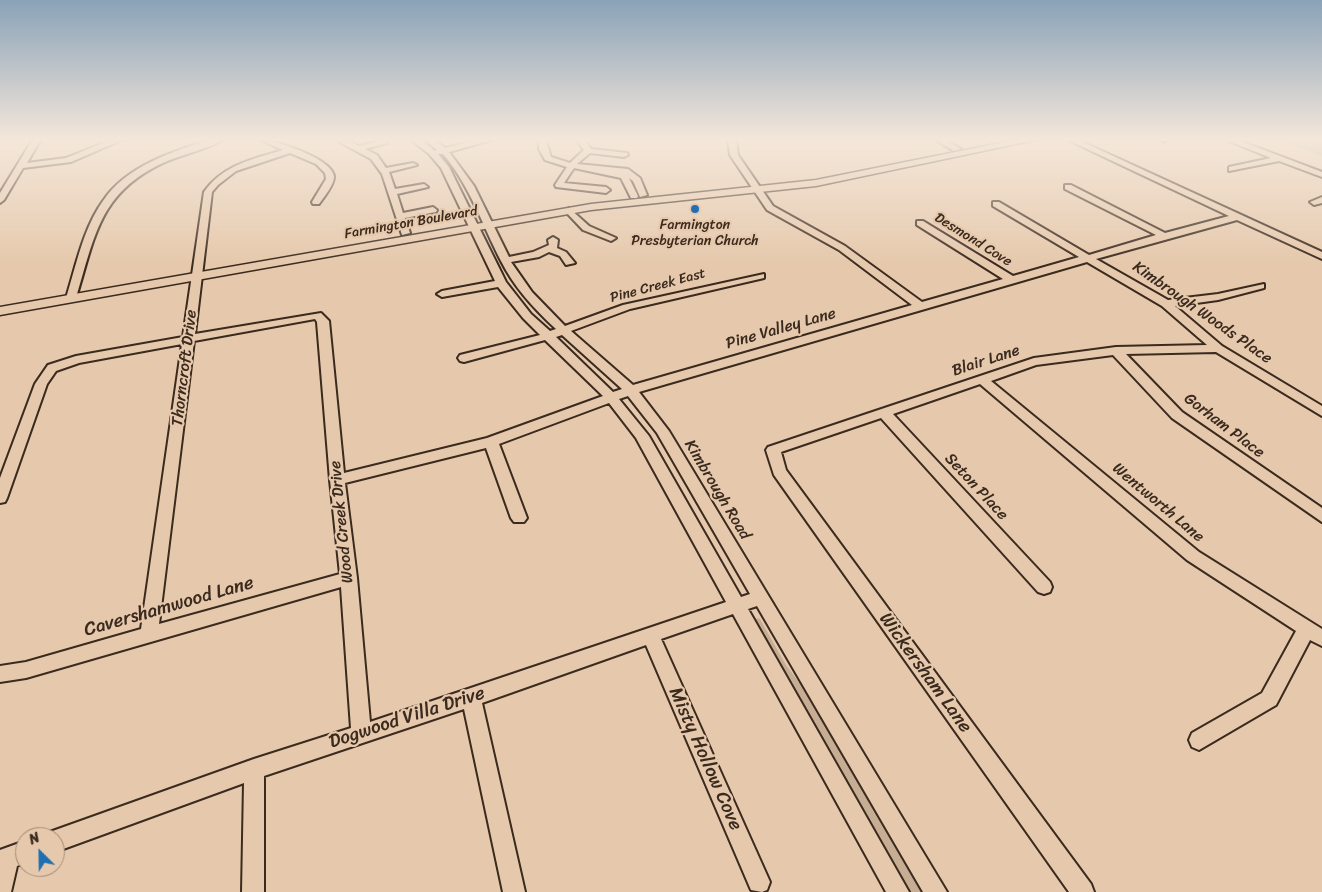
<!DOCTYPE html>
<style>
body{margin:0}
#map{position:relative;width:1322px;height:892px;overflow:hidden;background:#e6c9ad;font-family:Sriracha,sans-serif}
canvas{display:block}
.north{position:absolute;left:15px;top:827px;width:50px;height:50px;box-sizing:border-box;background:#e6c9ad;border:1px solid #a28974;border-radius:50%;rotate:337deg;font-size:14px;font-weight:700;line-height:20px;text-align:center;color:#3b2a1e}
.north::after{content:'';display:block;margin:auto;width:18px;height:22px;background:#1f6fb2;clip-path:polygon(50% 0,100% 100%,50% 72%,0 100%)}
</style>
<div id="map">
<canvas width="1322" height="892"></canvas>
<div class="north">N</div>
</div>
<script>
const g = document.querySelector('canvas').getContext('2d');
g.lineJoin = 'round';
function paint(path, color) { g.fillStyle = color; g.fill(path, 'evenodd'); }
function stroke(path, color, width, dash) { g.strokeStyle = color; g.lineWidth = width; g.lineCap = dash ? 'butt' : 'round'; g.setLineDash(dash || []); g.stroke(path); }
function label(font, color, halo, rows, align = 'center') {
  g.font = font + ' Sriracha,sans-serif'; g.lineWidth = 4.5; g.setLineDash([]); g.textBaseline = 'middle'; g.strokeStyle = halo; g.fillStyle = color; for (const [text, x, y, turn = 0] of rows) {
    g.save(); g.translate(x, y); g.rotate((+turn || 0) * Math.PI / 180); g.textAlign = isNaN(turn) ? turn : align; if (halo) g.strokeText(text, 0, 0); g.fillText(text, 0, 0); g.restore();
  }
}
const green = new Path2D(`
 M1277 139H1322V156Z
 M757 618 760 619 786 665 820 710 926 892H908L755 622Z`);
const minor = new Path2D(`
 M33 139H41L27 163 66 158 113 139H124L71 162 23 168 4 200 0 203V193Z
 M212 139H224C211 148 180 155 163 163 99 193 95 236 76 298L71 301 67 300 66 298C76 266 83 229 103 201 126 166 174 151 212 139Z
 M258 139C273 139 334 159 334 177 334 185 324 197 319 204H313L312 202 326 179 325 173 316 164 290 153 236 171 218 185 212 192 195 334 321 313 329 321 344 473 487 438 603 396 545 340 464 362 460 361 458 358 460 355 540 335 523 318 498 287 442 297 437 294 442 291 495 281 441 168 429 154 410 139H419L435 151 437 150 425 139H434L445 148 481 139H495L449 152 474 186 509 257 533 252 549 245 548 240 553 237 558 240 557 248 566 252 575 263 566 265 560 256 549 252 539 257 511 262 532 292 565 326 623 305 764 274V278L630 309 571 331 633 385 912 305 839 250 767 210 730 155 728 139H736L738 155 773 206 845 246 922 302 1003 279 917 225V221H923L1013 276 1079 257 993 206V202H999L1089 255 1156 235 1065 189V185H1071L1165 233 1229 216 1066 139H1076L1322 252V259L1237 220 1096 259 1168 300 1218 294 1264 284V288L1218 300 1175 306 1222 346 1322 406V416L1216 352 1126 354 1182 412 1322 508V522L1172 418 1113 355 1036 365 991 381 1199 552 1322 629V646L1310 640 1276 705 1199 750 1192 747 1189 740 1192 733 1262 693 1296 631 1187 560 980 384 893 414 1050 582 1052 587 1050 592 1044 594 1038 592 881 418 781 452 786 470 1091 884 1094 892H1069L774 475 766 450 768 447 1034 358 1116 347 1207 345 1162 306 1087 262 639 392 669 431 947 892H923L757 606 748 609 909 892H886L733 614 661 639 770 882 767 890 762 892 751 890 646 645 482 703 525 892H503L464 709 264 776V892H242L244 783 55 852V837H46L47 833 254 759 351 728 341 587 26 678 0 682V666L26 662 141 629 182 344 79 363 56 371 47 384 7 498 5 502 0 503V478L35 384 48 365 76 356 183 337 204 192C223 165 253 159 283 150ZM438 154H443C470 186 482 224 501 261 514 287 534 309 556 329L550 331 531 314 506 282 449 167ZM315 319 317 322 330 480 340 574 159 624 194 341ZM562 335 622 389 613 392 556 337ZM628 396 657 433 750 594 741 597 649 436 619 399ZM609 403 636 438 726 602 370 722 357 578 345 483 486 448 511 518 514 522H524L527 518 499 444Z
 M334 139H344L359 146 387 139V143L365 149 377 155 386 168 413 163 417 165 389 172 395 189 424 184 428 187 397 194 403 213 433 207 437 210 436 212 405 218 410 233 402 235 382 174 371 159Z
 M539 139 546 141 551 157 570 163 584 150 576 139H584L591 149 627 153 628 155 624 157 590 153 577 164 628 169 640 178 647 195 640 197 633 181 629 178 638 196 637 198H631L621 178 574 168 564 183 606 187 610 190 606 193 556 187 555 185 567 167 545 160 539 149Z
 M934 139H944L961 149 954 151Z
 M1171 139 1164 142 1160 140 1161 139Z
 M1224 139H1235L1322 172V177L1279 161 1229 171V167L1271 158Z
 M1322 197V203L1314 205 1310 202Z
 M569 208 589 226 616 238 611 241 583 230 565 211Z
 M25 841V863L17 866 11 892H0V850Z`);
const major = new Path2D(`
 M1020 139H1040L816 186 591 210 0 315V307L591 204 816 180Z`);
const markers = [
 [695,209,5,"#1f6fb2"]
];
const farStreetnames = [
 ["Farmington Boulevard",411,223,-10],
 ["Desmond Cove",973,240,32],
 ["Pine Creek East",658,286,-15]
];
const farPoinames = [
 ["Farmington",695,225],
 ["Presbyterian Church",695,241]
];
const streetNames = [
 ["Kimbrough Woods Place",1202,313,35],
 ["Pine Valley Lane",781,329,-16],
 ["Blair Lane",986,361,-18],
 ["Thorncroft Drive",185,368,-83],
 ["Gorham Place",1224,426,37],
 ["Seton Place",976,487,47],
 ["Kimbrough Road",717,490,59],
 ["Wentworth Lane",1158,503,40],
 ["Wood Creek Drive",342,522,-96]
];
const nearStreetnames = [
 ["Cavershamwood Lane",169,607,-16],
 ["Wickersham Lane",925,673,54],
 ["Dogwood Villa Drive",407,718,-18],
 ["Misty Hollow Cove",705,759,66]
];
paint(green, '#c7ad93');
stroke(minor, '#3b2a1e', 4);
stroke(major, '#3b2a1e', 3);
paint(minor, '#e6c9ad');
paint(major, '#e6c9ad');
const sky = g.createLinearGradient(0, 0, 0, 264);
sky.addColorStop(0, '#8aa2b8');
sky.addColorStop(0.53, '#f4e7da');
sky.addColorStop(1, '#f4e7da00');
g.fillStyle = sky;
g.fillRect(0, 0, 1322, 264);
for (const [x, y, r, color] of markers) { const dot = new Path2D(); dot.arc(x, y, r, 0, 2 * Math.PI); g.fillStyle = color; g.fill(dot); stroke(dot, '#e6c9ad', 2); }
label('14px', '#3b2a1e', '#e6c9ad', farStreetnames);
label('14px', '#3b2a1e', '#e6c9ad', farPoinames);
label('16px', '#3b2a1e', '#e6c9ad', streetNames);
label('19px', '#3b2a1e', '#e6c9ad', nearStreetnames);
</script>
